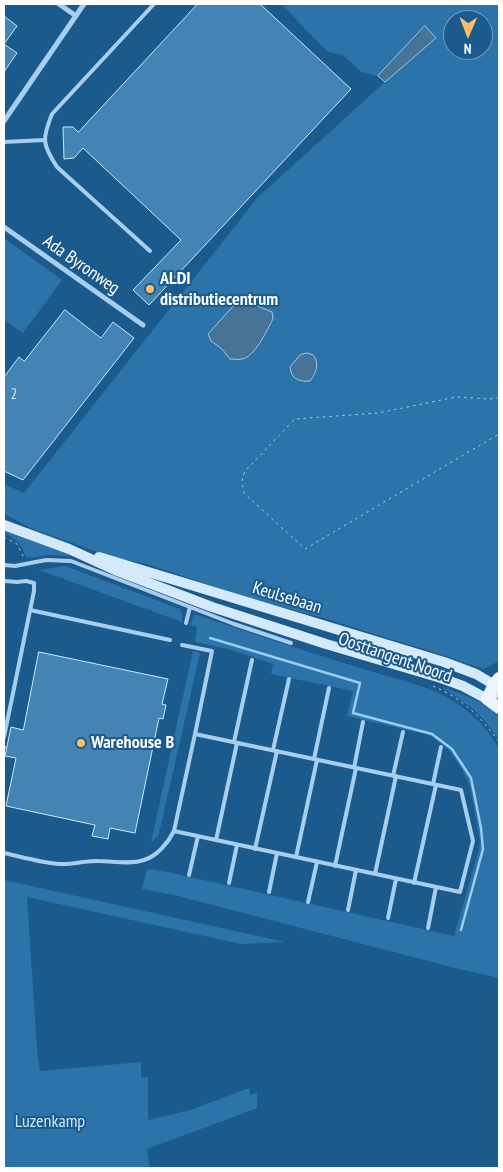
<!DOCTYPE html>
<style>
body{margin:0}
#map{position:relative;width:503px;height:1172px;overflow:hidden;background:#1b5a8c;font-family:"PT Sans Narrow",sans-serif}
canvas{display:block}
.frame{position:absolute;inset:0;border:5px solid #fff;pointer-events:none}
.north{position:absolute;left:443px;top:10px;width:50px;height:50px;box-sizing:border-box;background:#1b5a8c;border:1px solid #769cba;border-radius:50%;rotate:181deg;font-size:14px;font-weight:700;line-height:20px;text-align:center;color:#fff}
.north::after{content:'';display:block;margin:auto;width:18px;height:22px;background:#febf64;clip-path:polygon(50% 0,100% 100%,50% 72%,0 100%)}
</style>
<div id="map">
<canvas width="503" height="1172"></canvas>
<div class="frame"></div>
<div class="north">N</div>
</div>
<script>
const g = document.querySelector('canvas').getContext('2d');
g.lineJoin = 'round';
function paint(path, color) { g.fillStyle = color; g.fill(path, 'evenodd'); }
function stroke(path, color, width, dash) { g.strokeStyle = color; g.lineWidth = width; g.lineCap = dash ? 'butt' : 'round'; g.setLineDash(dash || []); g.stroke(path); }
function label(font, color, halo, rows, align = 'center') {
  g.font = font + ' "PT Sans Narrow",sans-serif'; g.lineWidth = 4; g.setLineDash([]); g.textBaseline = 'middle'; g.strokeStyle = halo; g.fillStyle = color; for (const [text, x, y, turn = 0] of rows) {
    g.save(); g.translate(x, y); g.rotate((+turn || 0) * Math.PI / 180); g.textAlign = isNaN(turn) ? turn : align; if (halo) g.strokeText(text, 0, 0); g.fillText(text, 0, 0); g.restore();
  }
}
const green = new Path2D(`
 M281 4H499V661L484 669 418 647 409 645 327 619 245 597 147 564 112 557 33 529 4 514V484L24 493 258 197 385 82 436 38 425 26 378 76 361 72 343 55 328 52ZM453 20H483V50H453Z
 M4 238 62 280 23 333 4 320Z
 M4 529 72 556 47 555 30 558 26 557C22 545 16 538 4 533Z
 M65 566 180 609 182 614V622L39 570Z
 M194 614C249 632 304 651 360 668 391 678 425 684 453 701 472 712 489 730 499 749V978L459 969 174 895 142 889 147 869 163 871 454 936 479 849 480 841 470 787 462 769 448 749 429 735 347 716 353 691 271 674 273 664 232 650 195 642 197 627 190 625Z
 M193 651 200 653 161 825 158 836 151 842Z
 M442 687C461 694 485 701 499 717V740L486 722 472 708Z
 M4 880 285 942 241 944 27 897 37 1049 40 1071 141 1062V1077H148V1120L191 1110 249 1088 250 1095 257 1093V1108L147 1149 150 1168H4Z`);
const water = new Path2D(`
 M425 26 436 38 385 82 378 76Z
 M245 301 272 312 273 319C267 330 255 357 242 359 239 360 234 359 230 359L222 349 211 341 208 334 236 303Z
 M307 353 313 355C320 364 316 373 310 381 299 382 291 379 290 367L300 355Z`);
const stream = new Path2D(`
 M210 638 360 683 353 713 432 734 452 749 471 778 481 828 483 849 461 930`);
const building = new Path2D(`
 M198 4H260L351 89 149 305 133 290 181 240 83 148 74 158 64 159 63 127H73L78 132Z
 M4 16 17 26 4 44 17 53 4 72Z
 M65 310 101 338 113 322 134 338 23 480 4 471V377L19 357 24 361Z
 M39 652 168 679 162 704 166 705 163 719 159 718 135 833 110 828 108 839 92 836 95 825 6 806 16 758 5 756 11 727 23 730Z`);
const path = new Path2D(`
 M499 398 489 399 456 397 378 413 295 419 245 471 242 481 244 493 305 549 499 434
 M4 537 17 544 24 558
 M433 686C463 699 481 717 499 742
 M4 755 6 744`);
const service = new Path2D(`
 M4 142 44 140
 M150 251 57 167C42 144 42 139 52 114L154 4
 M4 565 15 566 46 560 71 561 234 624 291 643
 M4 581 17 582 26 581 34 583V591L4 737
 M30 610 170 640
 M186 623 190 607
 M182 645 212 651 195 734
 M234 742 252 660
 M273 750 289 679
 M314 759 329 688
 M354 768 363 722
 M393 776 403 732
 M433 784 441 747
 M216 840 237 743
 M255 849 277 751
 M4 853C22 857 42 863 60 864 73 865 86 860 98 861 113 861 130 865 144 860 157 856 168 843 174 831L195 734 461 790 473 841 460 892 174 831
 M296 857 317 760
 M335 866 356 768
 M375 874 396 776
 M189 875 198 836
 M229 883 237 845
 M414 883 436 785
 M269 892 277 853
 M308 902 317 862
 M348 910 356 870
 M388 918 396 879
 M428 928 436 887`);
const minor = new Path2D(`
 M59 4 76 16
 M4 121 84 4
 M4 227 143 325`);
const secondary = new Path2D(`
 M4 525 69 549 115 570 212 607 326 644 441 678 463 686 487 699 499 691
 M99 557 444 662 476 674 498 687`);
const primary = new Path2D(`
 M499 678 494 684 487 699 499 708`);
const markers = [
 [150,289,5,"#febf64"],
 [81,743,5,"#febf64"]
];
const numberNames = [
 ["2",14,395]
];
const streetNames = [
 ["Ada Byronweg",81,265,35],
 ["Keulsebaan",287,598,17],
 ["Oosttangent Noord",395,658,19]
];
const poiNames = [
 ["ALDI",160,279],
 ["distributiecentrum",160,300],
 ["Warehouse B",91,743]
];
const parkNames = [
 ["Luzenkamp",50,1122]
];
paint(green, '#2b73a8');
paint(water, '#467396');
stroke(water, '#9accef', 1);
stroke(stream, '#9accef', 2.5);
paint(building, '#4484b4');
stroke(building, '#cde7fa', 1);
stroke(path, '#a7cfed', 1, [2.5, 4]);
stroke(service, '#a7cfed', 4);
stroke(minor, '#a7cfed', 5);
stroke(secondary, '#d4e9fa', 10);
stroke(primary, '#edf6ff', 12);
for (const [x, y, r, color] of markers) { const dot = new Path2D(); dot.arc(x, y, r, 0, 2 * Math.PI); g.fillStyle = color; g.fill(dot); stroke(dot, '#1b5a8c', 2); }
label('15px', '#d0e0ec', null, numberNames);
label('18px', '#fff', '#1b5a8c', streetNames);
label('bold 18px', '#fff', '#1b5a8c', poiNames, 'left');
label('18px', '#cde7fa', '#1b5a8c', parkNames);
</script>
